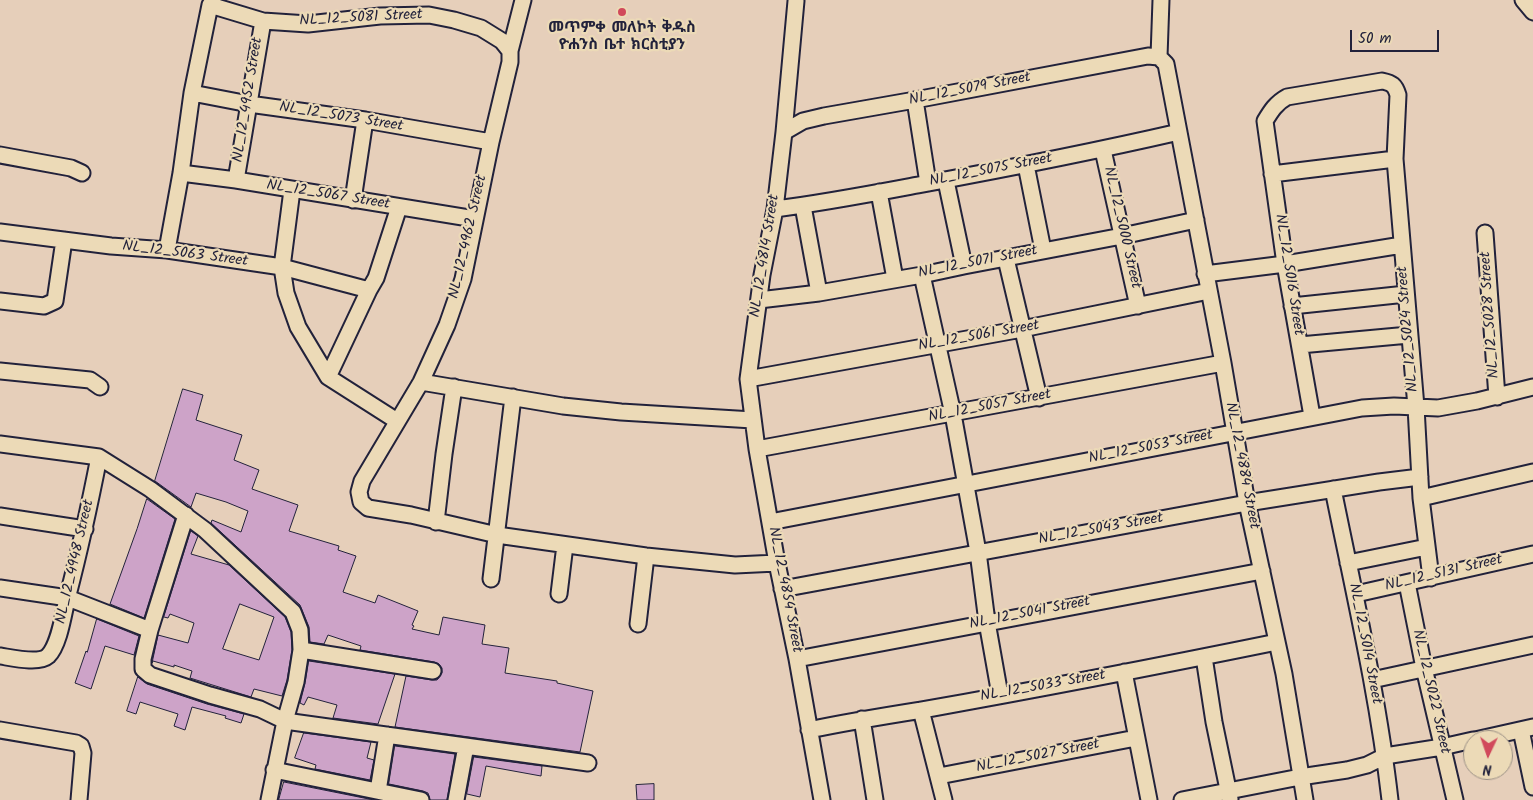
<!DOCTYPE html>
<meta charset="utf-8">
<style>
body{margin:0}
#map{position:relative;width:1533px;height:800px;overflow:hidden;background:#e6cfba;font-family:Kalam,sans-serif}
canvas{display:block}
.north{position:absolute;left:1463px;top:730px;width:50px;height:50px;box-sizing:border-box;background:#ecdab7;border:1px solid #9b9085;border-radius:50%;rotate:183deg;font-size:14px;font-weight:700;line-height:20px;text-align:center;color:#22223b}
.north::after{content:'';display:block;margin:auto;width:18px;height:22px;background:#d1495b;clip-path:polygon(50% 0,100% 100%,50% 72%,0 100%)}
.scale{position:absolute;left:1350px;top:30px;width:89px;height:22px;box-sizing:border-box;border:2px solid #22223b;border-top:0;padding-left:6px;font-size:15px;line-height:18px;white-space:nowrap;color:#22223b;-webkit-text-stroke:4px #ecdab7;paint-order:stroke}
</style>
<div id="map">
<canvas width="1533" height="800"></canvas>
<div class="north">N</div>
<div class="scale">50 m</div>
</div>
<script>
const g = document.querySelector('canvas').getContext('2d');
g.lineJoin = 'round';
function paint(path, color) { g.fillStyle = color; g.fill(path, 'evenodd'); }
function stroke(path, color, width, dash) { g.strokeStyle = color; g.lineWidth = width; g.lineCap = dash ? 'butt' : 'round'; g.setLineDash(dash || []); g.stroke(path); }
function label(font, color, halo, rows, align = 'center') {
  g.font = font + ' Kalam,"Noto Sans Ethiopic",sans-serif'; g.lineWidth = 4.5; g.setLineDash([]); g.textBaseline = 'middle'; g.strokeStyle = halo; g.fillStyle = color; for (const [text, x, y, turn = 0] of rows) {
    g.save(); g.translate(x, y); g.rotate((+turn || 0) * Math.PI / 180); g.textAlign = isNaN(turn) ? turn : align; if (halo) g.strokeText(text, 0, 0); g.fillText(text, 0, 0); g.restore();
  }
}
const building = new Path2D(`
 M183 389 203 395 196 420 242 435 234 460 259 470 252 489 298 505 289 531 339 546 338 550 356 556 343 592 375 603 378 595 418 611 412 625 414 626 412 629 439 635 443 617 485 625 482 644 509 648 505 673 557 681V683L593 691 580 752 395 727 406 676 432 680H437L442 673V668L439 664 434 662 360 650 361 646 328 635 324 644 310 642 309 627 300 605 211 523 212 520 241 532 248 511 226 502 196 493 191 507 155 481Z
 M147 499 175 519 144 618 110 604 137 529Z
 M191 531 198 536 191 554 229 565 285 617 291 632 292 650 287 680 282 696 254 689 251 697 190 678 192 671 174 665V667L153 661 152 663 158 635 188 643 194 623 170 614 168 618 164 617ZM240 604 274 617 259 660 223 649Z
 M97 619 139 636 134 655 105 646 91 689 75 683 86 651 87 652Z
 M309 661 395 674 378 724 333 718 337 705 308 697 304 705 300 703 305 683Z
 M138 677 147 684 207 704 244 714 241 723 225 718 226 716 192 707 185 730 174 726 178 714 140 702 136 714 127 711Z
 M304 733 371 742 367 758 374 760 370 780 315 769 316 765 295 758Z
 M395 746 455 754 447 800H430L428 793 423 791 389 784Z
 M474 757 542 766 541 776 486 766 480 797 467 794Z
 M284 782 374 800H279Z
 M654 784V800H637L636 785Z`);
const minor = new Path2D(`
 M523 0 510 51V62L491 142 463 279 447 325 421 382 362 481 359 492 361 502 368 508 411 515 497 535 646 556 735 565 777 563
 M1161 0 1159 57 1166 64 1223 363 1247 503 1284 674 1305 800
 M1523 0 1533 12
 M796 1 784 132 775 209 762 275 748 379 757 449 777 563 797 659 822 800
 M210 5 263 21 308 24 380 16 429 15 454 20 481 28 502 41 510 51
 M192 93 249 104 365 120 491 142
 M915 100 928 183
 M784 132 803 121 824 116 915 100 1148 56 1159 57
 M1103 150 1138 306
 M0 155 71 168 82 173
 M1026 165 1043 250
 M181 173 236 180 475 219
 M1272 174 1395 159
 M236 180 263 21
 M946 181 964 266
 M292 190 282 267 286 293 298 327 328 377 397 421
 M879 192 895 279
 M353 200 365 120
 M803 206 819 293
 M775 209C823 203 870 194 918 185 1005 169 1092 152 1179 132
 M0 232 111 246 167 250 282 267 369 290
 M1485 233 1497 397
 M167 250 181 173 192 93 210 5 213 0
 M1006 259 1039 398
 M1205 274 1285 264 1402 245
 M922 275 953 414 978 552 987 622 1000 695
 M759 300 819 293 922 275 964 266 1122 236 1196 220
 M0 301 44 306 55 301 64 240
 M1292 306 1406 294
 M1300 345 1409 335
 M0 371 90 380 100 387
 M328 377 369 290 376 278 399 207
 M748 379 1022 329 1209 291
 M421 382 563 406 621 412 753 420
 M1312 416 1285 264 1265 121C1271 111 1276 103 1287 97L1382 81C1392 83 1395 85 1398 95L1395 159 1416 407 1421 498 1431 578
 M0 444 99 457 150 489 205 530 293 612 300 630 301 650 296 682 285 721 269 800
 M757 449 1223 363
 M1333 489C1354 593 1378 695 1390 800
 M1421 498 1533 472
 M0 516 85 529
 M436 522 444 454 454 387
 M770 522 1362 408 1394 406 1438 408 1477 401 1533 387
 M1348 563 1427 547
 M491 579 513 397
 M1407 583 1424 668 1455 800
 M0 588 68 598 150 630 186 515
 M782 589 1247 503 1379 482 1420 477
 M559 594 565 545
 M1356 594 1533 554
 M638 624 646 556
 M150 630 143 659V669L150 675 210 695 260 709 285 721 588 763
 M301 650 433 671
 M0 656C13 658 39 664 48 656 60 644 64 610 68 595 80 549 90 503 99 457
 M1204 657 1214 722 1230 799
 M797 659 1262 571
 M1124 672 1149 800
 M1372 680 1533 645
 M921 710 944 800
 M862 719 875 800
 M0 730 76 743 81 746 83 753 79 800
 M809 730C847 722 884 716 922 710 1040 689 1159 666 1277 642
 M1521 730 1533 787
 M1475 740 1533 727
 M274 770 421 800
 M939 776 1136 738
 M378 791 387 735
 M456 800 466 746
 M1182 800 1300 777 1347 770 1367 765 1385 756 1442 747 1473 740`);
const markers = [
 [622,12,5,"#d1495b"]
];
const streetNames = [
 ["NL_12_5081 Street",361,19,-3],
 ["NL_12_5079 Street",970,90,-11],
 ["NL_12_4952 Street",249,100,-81],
 ["NL_12_5073 Street",341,118,9],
 ["NL_12_5075 Street",991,171,-11],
 ["NL_12_5067 Street",328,196,9],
 ["NL_12_5000 Street",1121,228,77],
 ["NL_12_4962 Street",469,237,-77],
 ["NL_12_5063 Street",185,255,7],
 ["NL_12_4814 Street",766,256,-81],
 ["NL_12_5071 Street",978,263,-11],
 ["NL_12_5016 Street",1288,275,81],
 ["NL_12_5028 Street",1491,315,-94],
 ["NL_12_5024 Street",1409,329,-95],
 ["NL_12_5061 Street",979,337,-10],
 ["NL_12_5057 Street",990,407,-11],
 ["NL_12_5053 Street",1151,448,-11],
 ["NL_12_4884 Street",1241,466,79],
 ["NL_12_5043 Street",1101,530,-10],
 ["NL_12_4948 Street",76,562,-77],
 ["NL_12_5131 Street",1444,574,-13],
 ["NL_12_4854 Street",784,590,79],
 ["NL_12_5041 Street",1030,614,-11],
 ["NL_12_5014 Street",1364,644,79],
 ["NL_12_5033 Street",1043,687,-10],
 ["NL_12_5022 Street",1430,692,77],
 ["NL_12_5027 Street",1038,757,-11]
];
const poiNames = [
 ["መጥምቀ መለኮት ቅዱስ",622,29],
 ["ዮሐንስ ቤተ ክርስቲያን",622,46]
];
paint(building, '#cda3c8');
stroke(building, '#22223b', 1);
stroke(minor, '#22223b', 19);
stroke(minor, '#ecdab7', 15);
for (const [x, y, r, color] of markers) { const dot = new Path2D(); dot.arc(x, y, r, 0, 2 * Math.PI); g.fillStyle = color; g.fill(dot); stroke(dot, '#ecdab7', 2); }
label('15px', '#22223b', '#ecdab7', streetNames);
label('bold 15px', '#22223b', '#ecdab7', poiNames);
</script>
